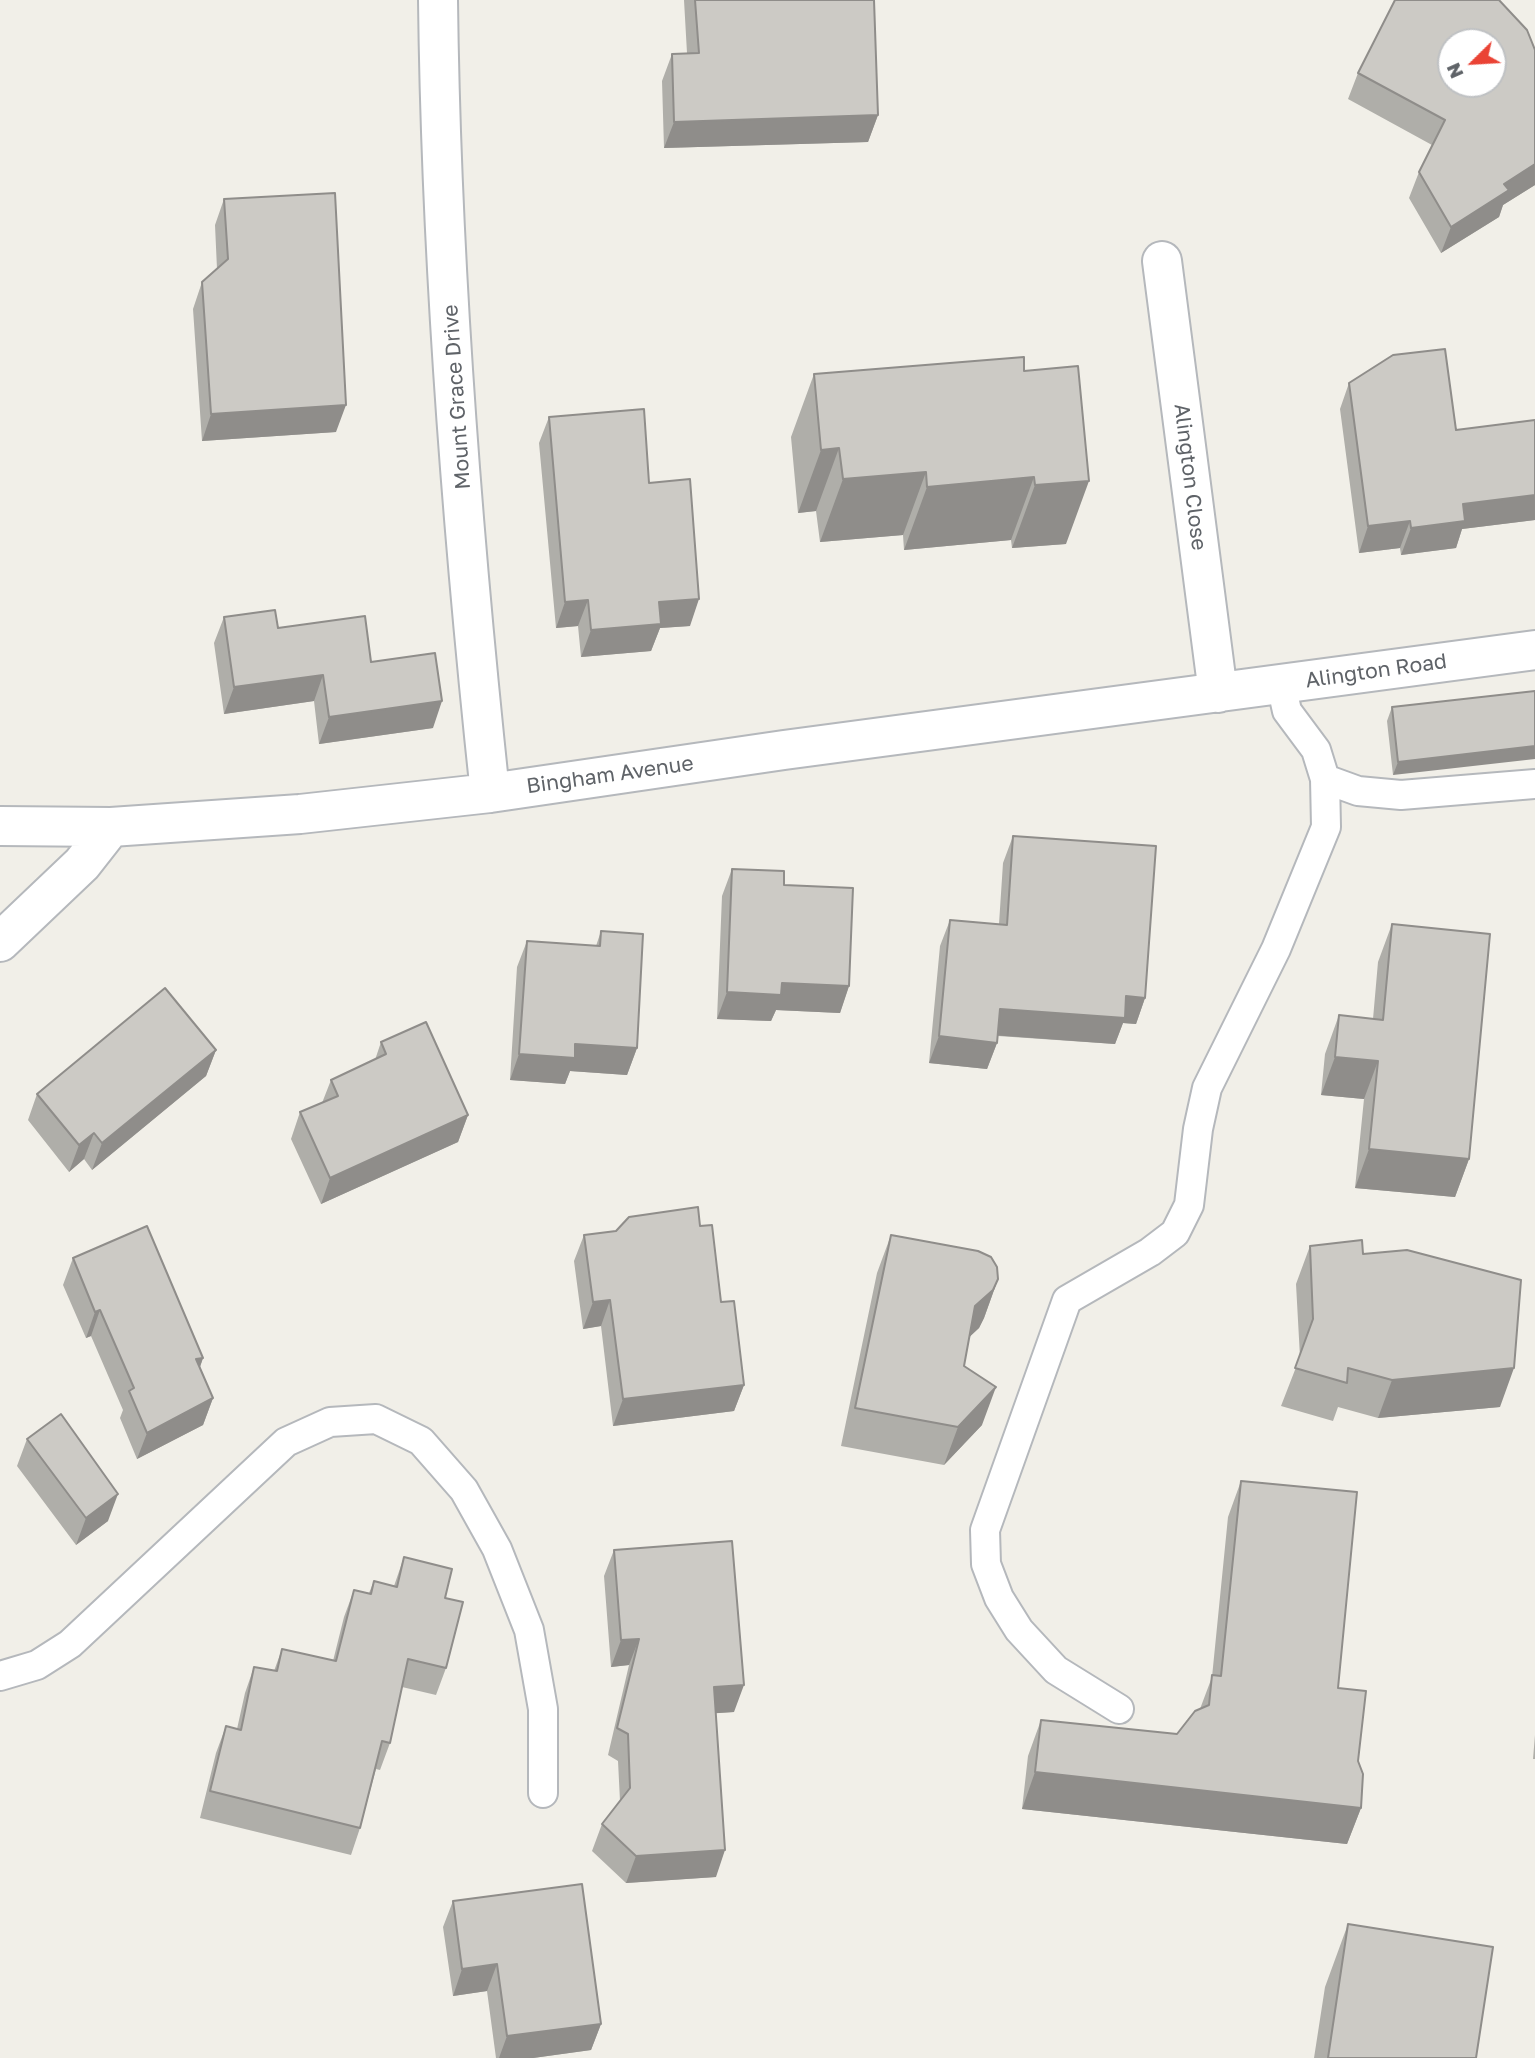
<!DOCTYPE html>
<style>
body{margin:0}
#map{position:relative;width:1535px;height:2058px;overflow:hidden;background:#f1efe8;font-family:"Golos Text",sans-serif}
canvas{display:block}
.north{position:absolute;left:1437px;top:28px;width:70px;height:70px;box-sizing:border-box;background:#fff;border:2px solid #bfc1c3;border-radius:50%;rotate:246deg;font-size:19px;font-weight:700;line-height:28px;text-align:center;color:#5f6368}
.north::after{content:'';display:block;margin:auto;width:24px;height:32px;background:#ea4335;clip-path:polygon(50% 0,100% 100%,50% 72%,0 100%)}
</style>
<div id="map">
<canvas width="1535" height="2058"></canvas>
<div class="north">N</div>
</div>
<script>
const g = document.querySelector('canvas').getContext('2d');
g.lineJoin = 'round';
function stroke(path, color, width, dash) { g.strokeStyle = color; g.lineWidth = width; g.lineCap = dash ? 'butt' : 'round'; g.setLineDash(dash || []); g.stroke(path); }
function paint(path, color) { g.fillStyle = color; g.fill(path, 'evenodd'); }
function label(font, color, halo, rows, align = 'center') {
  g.font = font + ' "Golos Text",sans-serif'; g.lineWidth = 5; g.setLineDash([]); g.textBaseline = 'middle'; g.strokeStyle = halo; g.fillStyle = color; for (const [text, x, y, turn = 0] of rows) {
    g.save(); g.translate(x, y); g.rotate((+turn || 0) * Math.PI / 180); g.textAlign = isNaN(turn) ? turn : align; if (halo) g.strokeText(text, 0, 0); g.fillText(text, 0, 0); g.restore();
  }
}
const service = new Path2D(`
 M1325 779 1358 791 1401 795 1535 784
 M0 1676 37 1665 70 1644 286 1442 330 1422 376 1419 421 1441 464 1490 497 1549 529 1630 543 1709V1793
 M1119 1709 1056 1670 1019 1630 999 1598 986 1564 985 1530 1067 1300 1150 1252 1175 1233 1189 1205 1198 1129 1207 1088 1276 949 1326 827 1325 779 1316 750 1287 711 1281 684`);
const minor = new Path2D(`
 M438 0C441 264 462 530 490 793
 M1162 261 1218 693
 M0 826 111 827 300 814 490 793 784 750 1535 650
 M0 942 82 864 111 827`);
const wall = new Path2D(`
 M684 0H874L878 115 868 142 664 148 662 81 672 54 687 53Z
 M1535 50V185L1503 205 1499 217 1441 253 1409 198 1419 172 1432 145 1348 99 1358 73Z
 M224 199 336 432 202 441 193 309 202 282 217 269 215 225Z
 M1024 371 1066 544 1012 548 1011 540 904 550 903 535 820 542 816 511 798 513 791 437 814 374Z
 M1349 383 1456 430 1535 520 1462 529 1456 548 1401 555 1400 548 1359 553 1340 409Z
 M549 417 649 483 690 626 660 628 651 651 581 657 578 626 556 628 539 443Z
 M224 617 278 628 371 662 433 728 319 744 314 701 224 714 214 643Z
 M1535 691 1393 775 1387 721 1392 707Z
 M1013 836 1145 998 1136 1024 1123 1023 1115 1044 998 1036 997 1043 987 1069 929 1063 940 946 950 920 999 924 1003 863Z
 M732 869 784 885 849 986 840 1013 776 1010 771 1021 717 1019 722 896Z
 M1392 924 1469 1159 1455 1197 1355 1188 1364 1099 1321 1095 1325 1054 1339 1015 1373 1019 1378 962Z
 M601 931 637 1048 627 1075 570 1071 565 1084 510 1080 517 967 527 941 596 946Z
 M381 1042 468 1115 458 1142 321 1204 291 1139 300 1112 322 1103 331 1080 375 1060Z
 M216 1050 206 1076 92 1170 84 1159 69 1172 28 1120 37 1094Z
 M700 1226 744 1385 734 1411 613 1426 601 1326 583 1329 574 1261 584 1235 616 1231Z
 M891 1235 998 1279 984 1318 979 1328 969 1337 964 1366 982 1425 944 1465 841 1446 877 1273Z
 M1310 1246 1363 1254 1500 1407 1378 1418 1338 1407 1333 1421 1281 1406 1300 1357 1296 1284Z
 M73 1258 203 1358 200 1367 213 1398 203 1425 137 1459 120 1418 123 1410 91 1336 86 1338 63 1285Z
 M27 1439 108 1521 76 1545 17 1466Z
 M1241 1481 1338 1688 1358 1761 1361 1808 1347 1844 1022 1809 1028 1756 1041 1720 1177 1734 1200 1709 1212 1677 1228 1517Z
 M614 1550 734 1712 716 1713V1877L626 1883 592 1851 602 1824 620 1801 618 1761 608 1755 629 1665 611 1667 604 1576Z
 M404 1557 445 1598 446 1668 436 1695 402 1687 390 1743 380 1770 376 1769 360 1828 351 1855 200 1818 216 1753 226 1726 237 1729 245 1693 254 1667 274 1671 282 1649 333 1661 344 1617 354 1590 369 1593 374 1581 394 1586Z
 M1535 1735V1759H1533Z
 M453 1901 601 2024 591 2050 533 2058H496L487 1991 453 1996 443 1927Z
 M1348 1924 1476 2058H1314L1325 1987Z`);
const shadedWall = new Path2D(`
 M878 115 868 142 664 148 674 122Z
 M1535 164V185L1503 205 1499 217 1441 253 1451 227 1504 184Z
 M346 405 336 432 202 441 211 414Z
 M839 448 816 511 798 513 821 450Z
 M926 472 903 535 820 542 843 479Z
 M1034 477 1011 540 904 550 927 487Z
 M1089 481 1066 544 1012 548 1035 485Z
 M1535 495V520L1462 529 1456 548 1401 555 1411 528 1463 504Z
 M1410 521 1400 548 1359 553 1368 526Z
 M699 599 690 626 660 628 651 651 581 657 591 630 659 602Z
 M588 600 578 626 556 628 565 602Z
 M323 675 314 701 224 714 234 687Z
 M442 701 433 728 319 744 329 717Z
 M1535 746V759L1393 775 1398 762Z
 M782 983 849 986 840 1013 776 1010 771 1021 717 1019 727 992Z
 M1126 996 1145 998 1136 1024 1123 1023 1115 1044 991 1035 1000 1009Z
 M939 1036 997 1043 987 1069 929 1063Z
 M575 1044 637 1048 627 1075 570 1071 565 1084 510 1080 519 1054Z
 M216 1050 206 1076 92 1170 102 1143Z
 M1335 1057 1378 1061 1364 1099 1321 1095Z
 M468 1115 458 1142 321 1204 330 1178Z
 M94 1133 84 1159 69 1172 79 1145Z
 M1369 1149 1469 1159 1455 1197 1355 1188Z
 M998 1279 984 1318 979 1328 961 1345 975 1306Z
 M610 1300 601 1326 583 1329 593 1302Z
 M100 1310 91 1336 86 1338 95 1312Z
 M203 1358 194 1384 196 1359Z
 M1514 1368 1500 1407 1378 1418 1392 1380Z
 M744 1385 734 1411 613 1426 623 1399Z
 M996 1387 982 1425 944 1465 958 1427Z
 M213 1398 203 1425 137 1459 147 1433Z
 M118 1494 108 1521 76 1545 86 1518Z
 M639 1639 629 1665 611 1667 621 1640Z
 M744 1685 734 1712 704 1714 714 1687Z
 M1035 1772 1361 1808 1347 1844 1022 1809Z
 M725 1850 716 1877 626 1883 636 1856Z
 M497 1964 487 1991 453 1996 462 1969Z
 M601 2024 591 2050 533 2058H499L507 2036Z`);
const building = new Path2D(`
 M695 0H874L878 115 674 122 672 54 699 53Z
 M1395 0H1499L1527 30 1535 50V164L1504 184 1509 190 1451 227 1419 172 1445 120 1358 73ZM1451 42H1493V84H1451Z
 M335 193 346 405 211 414 202 282 228 259 224 199Z
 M1445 349 1456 430 1535 420V495L1463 504 1465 521 1411 528 1410 521 1368 526 1349 383 1393 355Z
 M1024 357V371L1078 366 1089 481 1035 485 1034 477 927 487 926 472 843 479 839 448 821 450 814 374Z
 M644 409 649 483 690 479 699 599 659 602 661 624 591 630 588 600 565 602 549 417Z
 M275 610 278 628 365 616 371 662 435 653 442 701 329 717 323 675 234 687 224 617Z
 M1535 691V746L1398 762 1392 707Z
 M1013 836 1156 846 1145 998 1126 996 1125 1018 1000 1009 997 1043 939 1036 950 920 1007 925Z
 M732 869 784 871V885L853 888 849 986 782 983 781 995 727 992Z
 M1392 924 1490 934 1469 1159 1369 1149 1378 1061 1335 1057 1339 1015 1383 1020Z
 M601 931 643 934 637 1048 575 1044V1058L519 1054 527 941 600 946Z
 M165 988 216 1050 102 1143 94 1133 79 1145 37 1094Z
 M426 1022 468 1115 330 1178 300 1112 338 1096 331 1080 386 1054 381 1042Z
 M698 1207 700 1226 712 1225 721 1302 734 1301 744 1385 623 1399 610 1300 593 1302 584 1235 616 1231 629 1217Z
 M147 1226 203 1358 196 1359 213 1398 147 1433 129 1391 134 1388 100 1310 95 1312 73 1258Z
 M891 1235 978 1251 991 1257 997 1267 998 1279 993 1290 975 1306 964 1366 996 1387 958 1427 855 1408Z
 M1362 1240 1363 1254 1407 1250 1521 1280 1514 1368 1392 1380 1348 1368 1347 1383 1295 1368 1313 1319 1310 1246Z
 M61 1414 118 1494 86 1518 27 1439Z
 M1241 1481 1357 1492 1338 1688 1366 1691 1358 1761 1363 1774 1361 1808 1035 1772 1041 1720 1177 1734 1195 1711 1209 1705 1212 1675 1221 1676Z
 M732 1541 744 1685 714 1687 725 1850 636 1856 602 1824 630 1788 628 1734 617 1728 639 1639 621 1640 614 1550Z
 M404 1557 452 1569 445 1598 463 1602 446 1668 408 1659 390 1743 382 1741 360 1828 210 1791 226 1726 241 1730 254 1667 277 1671 282 1649 336 1661 354 1590 371 1594 374 1581 397 1587Z
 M582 1884 601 2024 507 2036 497 1964 462 1969 453 1901Z
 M1348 1924 1493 1947 1476 2058H1328Z`);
const streetNames = [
 ["Mount Grace Drive",457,397,-94],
 ["Alington Close",1190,477,83],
 ["Alington Road",1376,671,-8],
 ["Bingham Avenue",610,775,-8]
];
stroke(service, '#b5b8bc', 32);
stroke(minor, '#b5b8bc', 42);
stroke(service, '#fff', 28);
stroke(minor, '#fff', 38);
paint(wall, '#afaea9');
paint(shadedWall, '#8f8d8a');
paint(building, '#cccac5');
stroke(building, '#8f8d8a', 2);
label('21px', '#5f6368', '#fff', streetNames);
</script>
